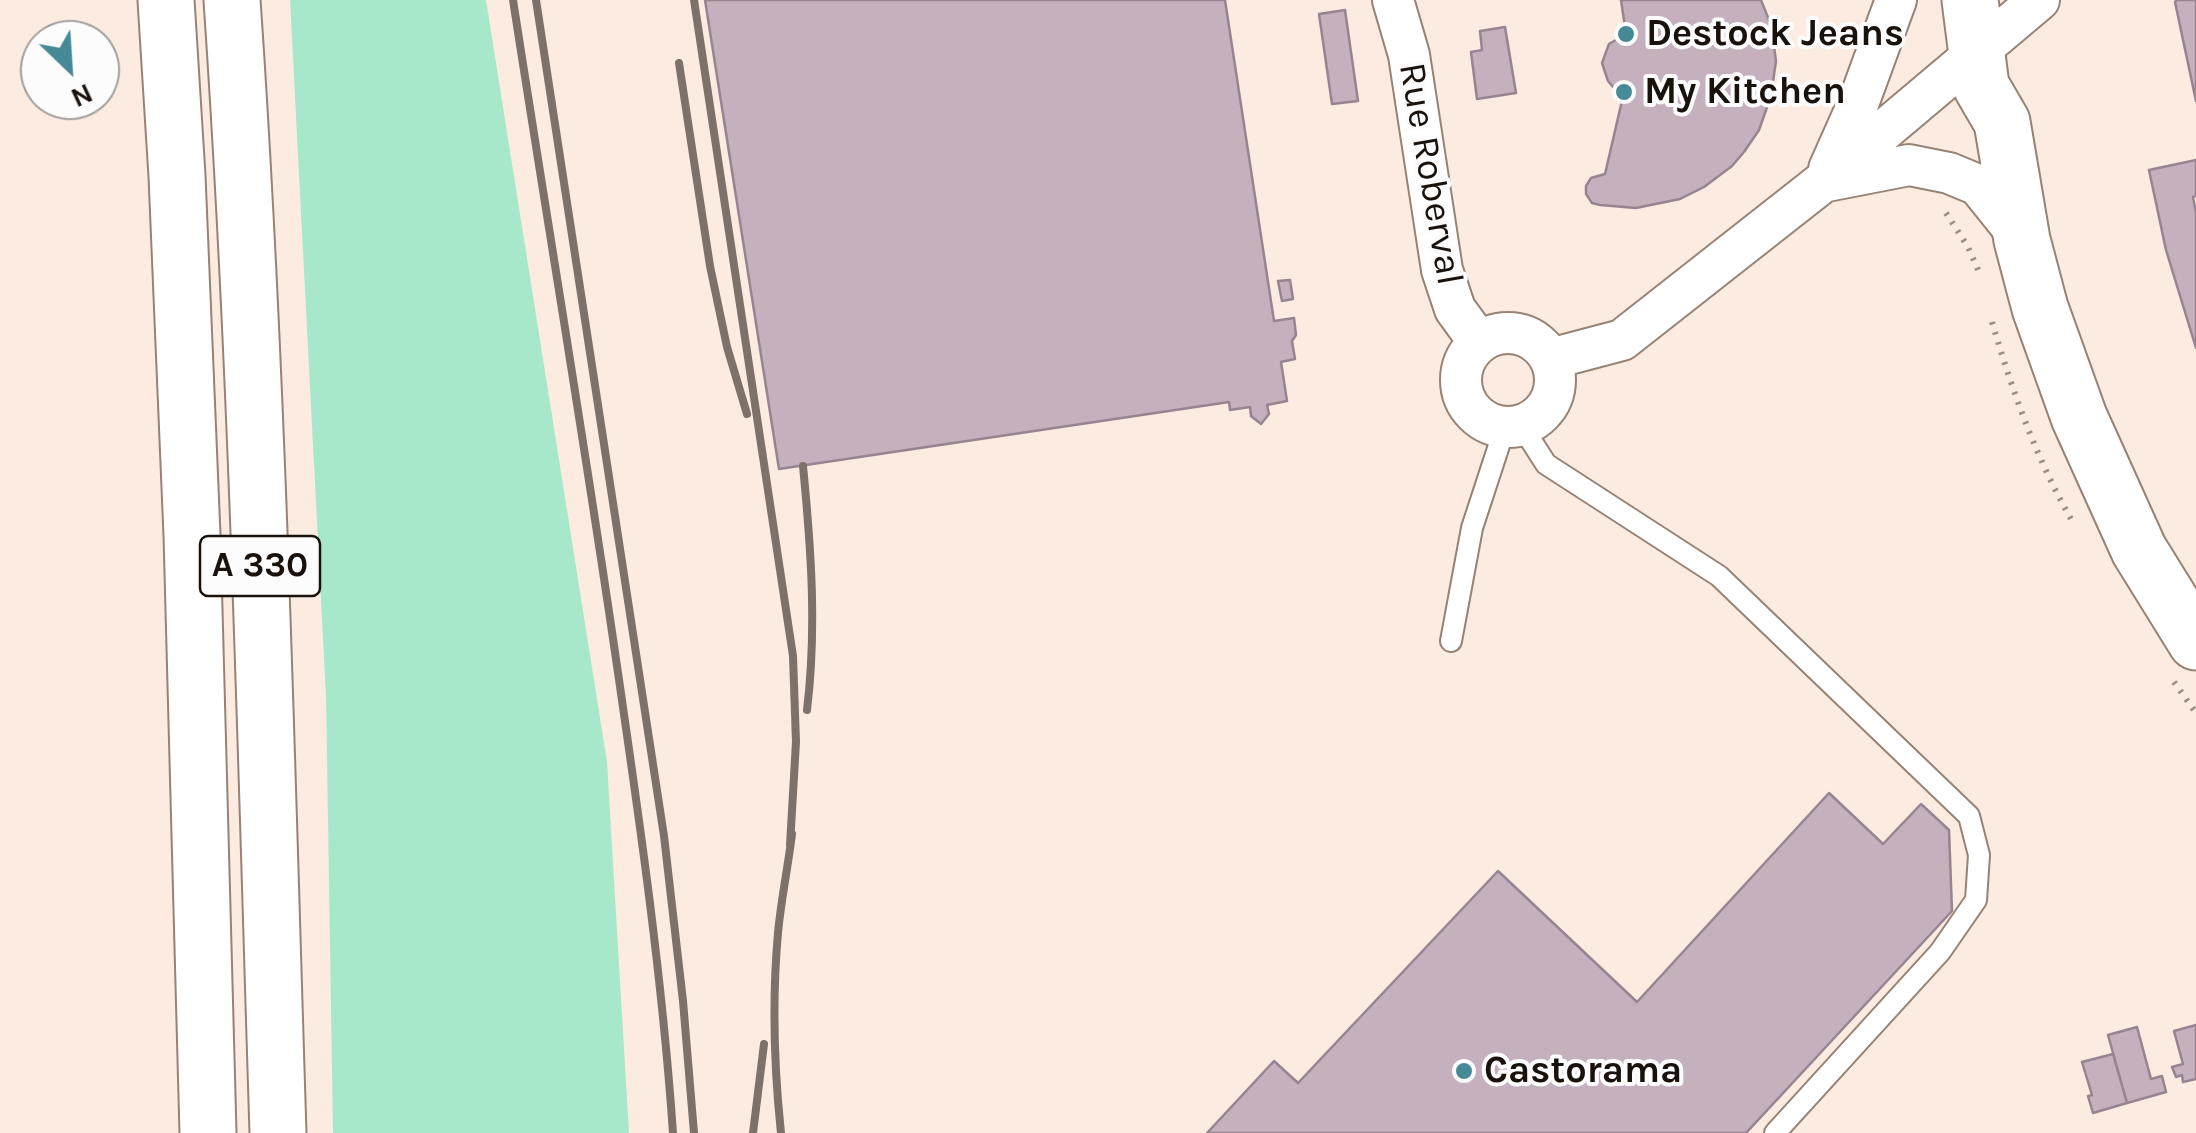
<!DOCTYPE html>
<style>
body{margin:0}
#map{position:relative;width:2196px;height:1133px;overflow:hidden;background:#fcebe0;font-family:Karla,sans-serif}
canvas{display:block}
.north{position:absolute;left:20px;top:20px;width:100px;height:100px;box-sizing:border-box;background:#fcfcfc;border:2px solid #a19e9c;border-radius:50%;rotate:155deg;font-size:28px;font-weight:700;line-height:40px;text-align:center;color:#18110c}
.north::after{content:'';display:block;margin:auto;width:35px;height:45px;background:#468a97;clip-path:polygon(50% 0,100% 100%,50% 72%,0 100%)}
</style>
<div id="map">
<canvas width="2196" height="1133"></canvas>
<div class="north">N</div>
</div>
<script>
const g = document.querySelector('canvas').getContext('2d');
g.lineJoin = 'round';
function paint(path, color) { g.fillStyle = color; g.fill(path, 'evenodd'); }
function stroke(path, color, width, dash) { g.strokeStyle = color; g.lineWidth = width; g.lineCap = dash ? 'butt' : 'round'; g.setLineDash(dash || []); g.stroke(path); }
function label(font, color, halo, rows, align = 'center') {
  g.font = font + ' Karla,sans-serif'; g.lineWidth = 8; g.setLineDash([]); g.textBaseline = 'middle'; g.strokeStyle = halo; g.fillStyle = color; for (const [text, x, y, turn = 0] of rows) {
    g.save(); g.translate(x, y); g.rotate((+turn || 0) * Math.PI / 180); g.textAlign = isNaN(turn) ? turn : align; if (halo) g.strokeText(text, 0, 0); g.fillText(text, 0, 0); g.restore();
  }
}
const green = new Path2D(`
 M290 0H486L607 762 629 1133H333L326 696Z`);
const building = new Path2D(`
 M705 0H1225L1274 321 1294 318 1296 335 1292 341 1295 359 1281 362 1287 401 1267 405 1269 414 1261 424 1251 416 1250 407 1230 410 1229 402 779 469Z
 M1621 0H1761L1771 25 1776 61 1771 96 1759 130 1744 152 1732 166 1704 187 1680 199 1636 208 1600 205 1592 203 1586 194V186L1591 178 1605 174 1624 92 1613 87 1608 81 1602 63 1609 44 1626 34Z
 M2177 0H2196V101L2175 2Z
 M1345 10 1358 101 1332 104 1319 14Z
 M1505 27 1516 93 1477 99 1471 52 1482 50 1480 31Z
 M2196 160V196L2193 197 2196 213V348L2166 250 2149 170Z
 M1290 280 1293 299 1282 301 1278 281Z
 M1829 793 1883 844 1921 804 1949 830 1952 911 1746 1133H1207L1274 1061 1298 1083 1498 871 1637 1002Z
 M2196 1025V1079L2183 1082 2182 1075 2176 1077 2172 1067 2183 1064 2174 1031Z
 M2137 1027 2151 1079 2162 1076 2166 1092 2127 1103 2108 1035Z
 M2113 1054 2127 1103 2093 1113 2088 1096 2092 1095 2082 1062Z`);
const path = new Path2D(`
 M1946 213 1968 247 1979 272
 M1992 322C2012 390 2036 458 2071 519
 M2174 682 2196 713`);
const service = new Path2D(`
 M1521 425 1546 464 1719 576 1969 816 1979 855 1976 900 1940 952 1775 1133
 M1451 641 1472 528 1505 427`);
const minor = new Path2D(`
 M1393 0 1409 55 1442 270 1455 309 1479 342
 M1829 169 1858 104 1896 0
 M1827 181 1909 165 1949 173 1978 185 2019 236
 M1461 380a47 47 0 1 1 94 0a47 47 0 1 1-94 0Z
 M1550 359 1622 340 1823 182 2039 0`);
const secondary = new Path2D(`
 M1970 0 1981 86 2002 122 2022 240 2040 308 2079 417 2139 550 2196 642`);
const motorway = new Path2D(`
 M166 0 177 176 192 535 208 1133
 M232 0C258 377 266 755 278 1133`);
const rail = new Path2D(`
 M513 0C547 220 584 439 616 659 639 817 662 974 673 1133
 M536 0 664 836 683 1001 694 1133
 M694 0 793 656 796 742 790 845
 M679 63 710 266 727 347 747 414
 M803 466C811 548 817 628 807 710
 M753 1133 764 1044
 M781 1133C774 1067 772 999 778 933 781 900 788 867 792 834`);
const markers = [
 [1626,34,10,"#468a97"],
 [1624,92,10,"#468a97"],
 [1464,1071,10,"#468a97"]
];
const shields = [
 [260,566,120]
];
const shieldNames = [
 ["A 330",260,566]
];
const poiNames = [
 ["Destock Jeans",1646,34],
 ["My Kitchen",1644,92],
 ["Castorama",1484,1071]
];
const streetNames = [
 ["Rue Roberval",1430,174,80]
];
paint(green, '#a8e8ca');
paint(building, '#c5b0be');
stroke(building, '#988491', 2.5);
stroke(service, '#968375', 24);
stroke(minor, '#968375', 44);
stroke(secondary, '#968375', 59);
stroke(motorway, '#968375', 59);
stroke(path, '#998d84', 6, [2.5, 8]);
stroke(service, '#fff', 20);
stroke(minor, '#fff', 40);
stroke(secondary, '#fff', 55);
stroke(motorway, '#fff', 55);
stroke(rail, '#7d716a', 8);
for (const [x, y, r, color] of markers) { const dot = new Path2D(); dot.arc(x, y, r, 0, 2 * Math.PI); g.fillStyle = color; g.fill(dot); stroke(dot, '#fcfcfc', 4); }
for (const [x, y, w] of shields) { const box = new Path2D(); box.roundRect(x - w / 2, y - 30, w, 60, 8); g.fillStyle = '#fcfcfc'; g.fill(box); stroke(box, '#18110c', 2.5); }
label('bold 35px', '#18110c', null, shieldNames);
label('bold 38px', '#18110c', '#fcfcfc', poiNames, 'left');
label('38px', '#18110c', '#fcfcfc', streetNames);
</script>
